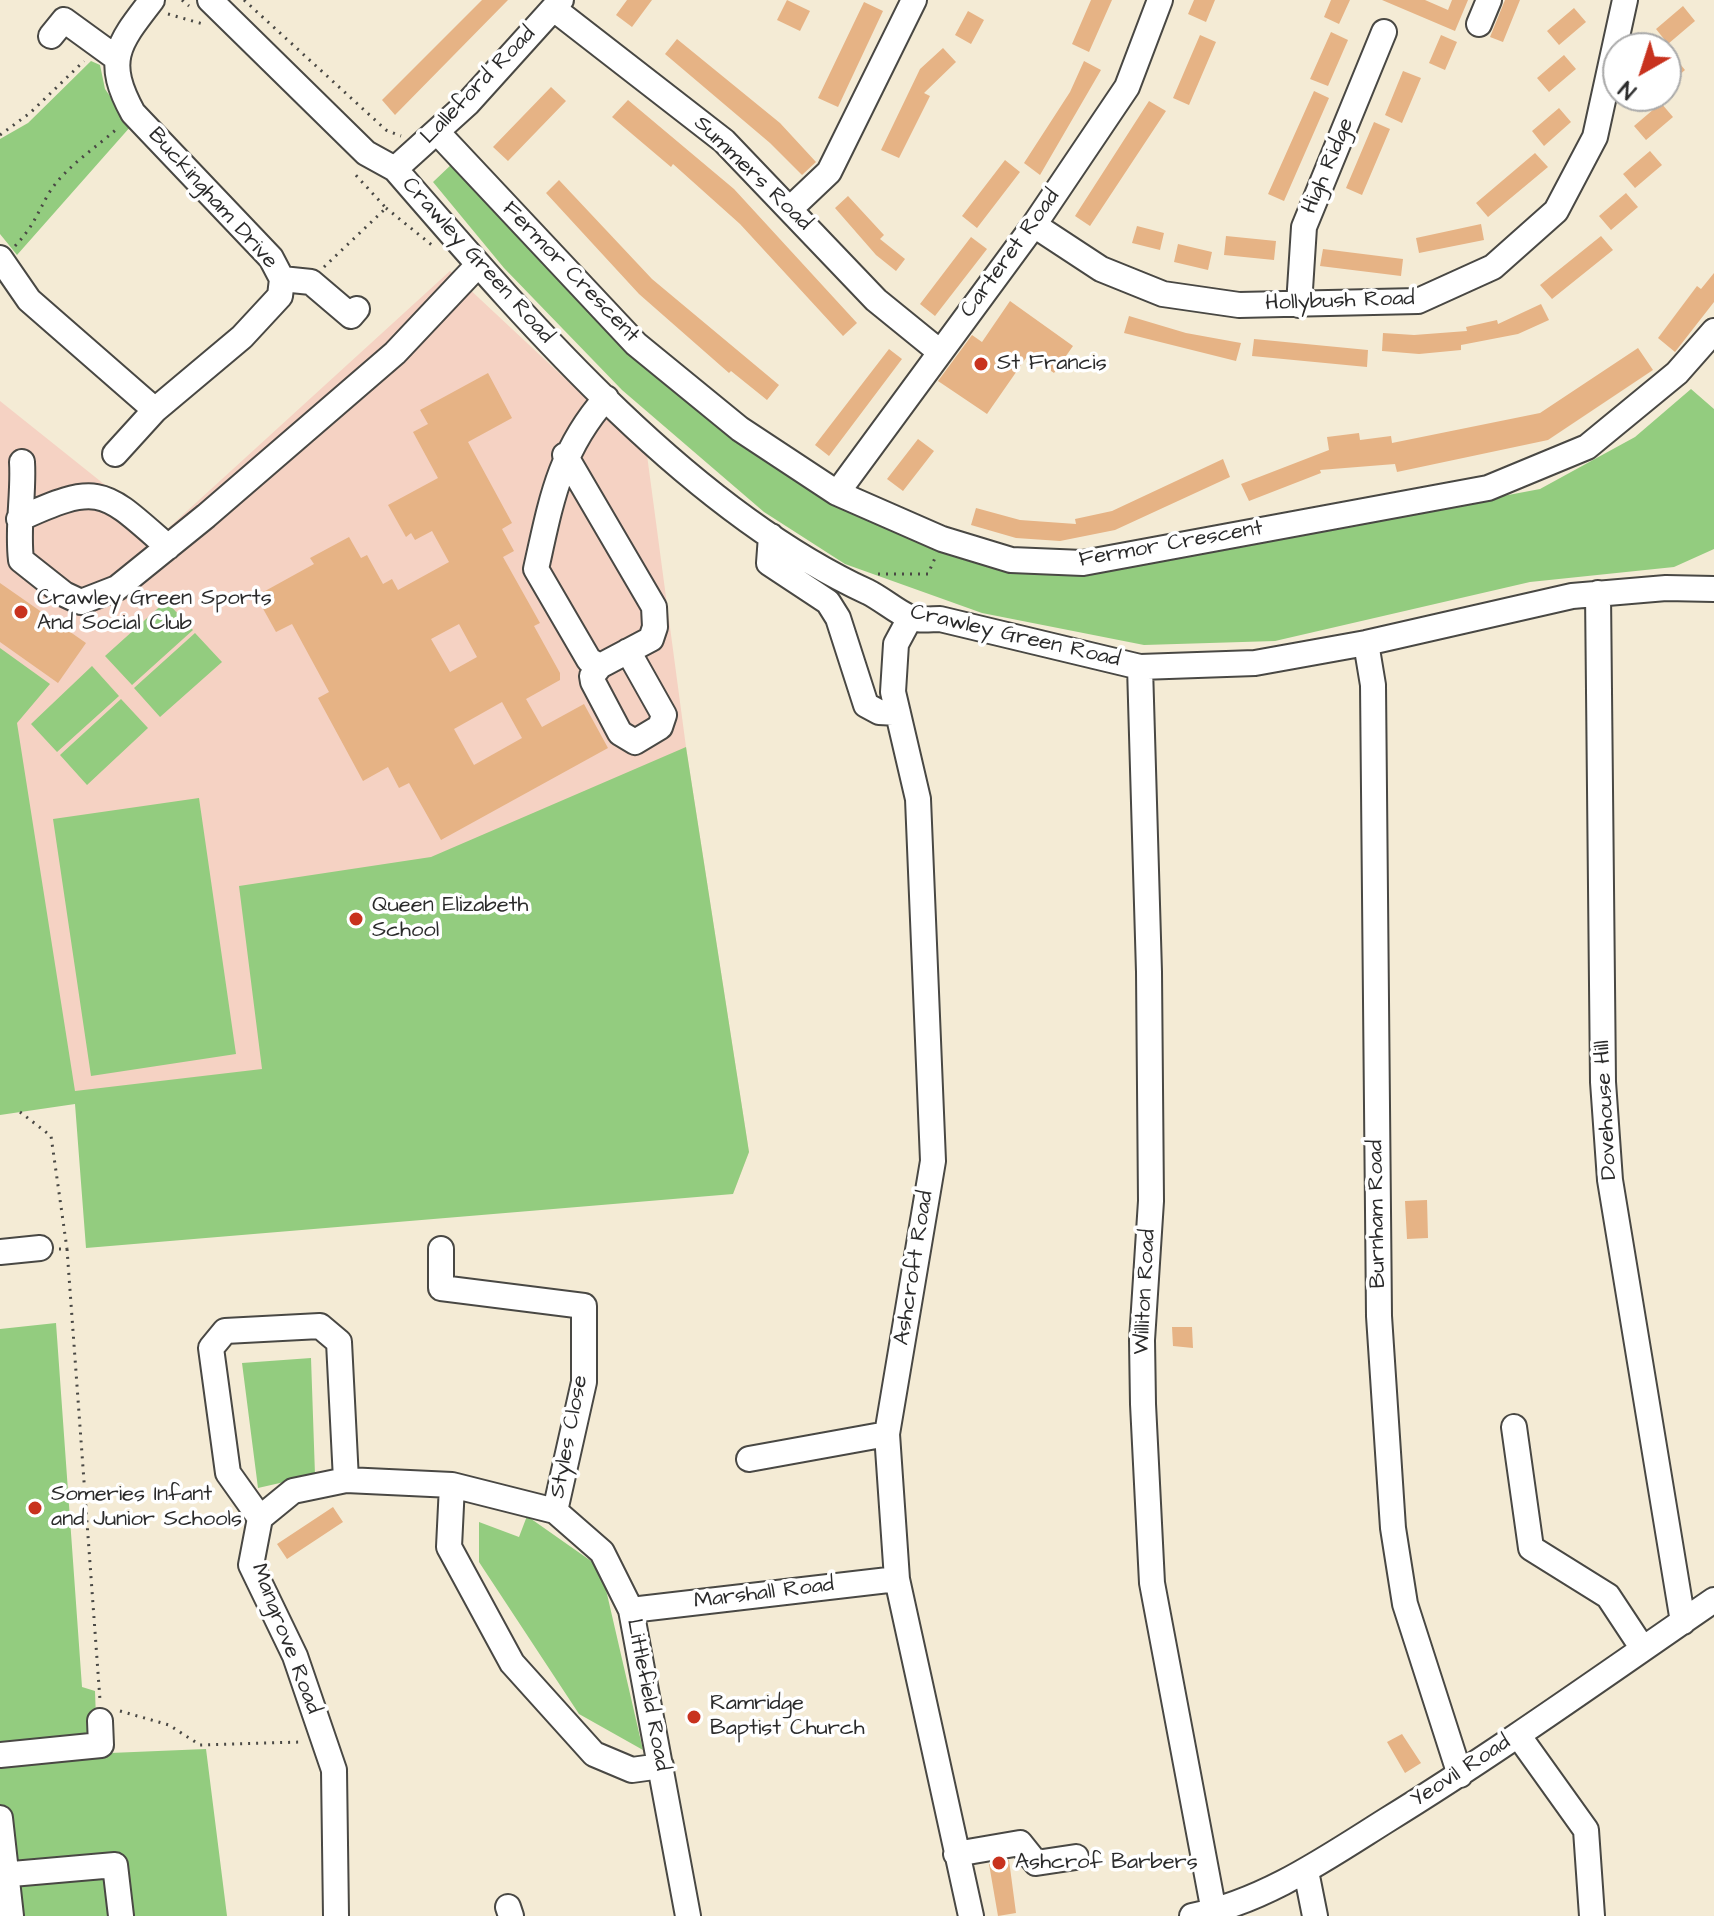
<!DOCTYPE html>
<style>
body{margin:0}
#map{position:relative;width:1714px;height:1916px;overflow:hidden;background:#f4ebd5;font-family:"Architects Daughter",sans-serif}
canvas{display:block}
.north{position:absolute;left:1602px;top:32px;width:80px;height:80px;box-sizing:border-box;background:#fff;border:2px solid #aaa;border-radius:50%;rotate:219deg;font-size:22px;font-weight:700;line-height:32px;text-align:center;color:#2b2b2b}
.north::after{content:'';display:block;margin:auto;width:28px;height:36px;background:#c8321e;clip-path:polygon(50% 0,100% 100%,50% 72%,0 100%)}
</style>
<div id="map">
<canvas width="1714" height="1916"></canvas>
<div class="north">N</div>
</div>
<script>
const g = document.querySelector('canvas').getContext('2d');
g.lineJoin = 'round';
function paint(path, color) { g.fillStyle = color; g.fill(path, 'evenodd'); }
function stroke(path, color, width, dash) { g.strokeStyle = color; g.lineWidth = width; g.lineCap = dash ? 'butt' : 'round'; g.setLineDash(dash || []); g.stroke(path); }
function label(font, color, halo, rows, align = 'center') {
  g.font = font + ' "Architects Daughter",sans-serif'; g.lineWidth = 7; g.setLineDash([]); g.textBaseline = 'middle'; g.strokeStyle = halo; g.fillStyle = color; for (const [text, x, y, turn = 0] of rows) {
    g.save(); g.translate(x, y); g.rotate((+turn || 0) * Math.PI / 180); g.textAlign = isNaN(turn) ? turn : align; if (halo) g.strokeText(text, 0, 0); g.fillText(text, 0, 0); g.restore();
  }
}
const built = new Path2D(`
 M450 271 647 455 686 747 749 1152 733 1194 74 1092 0 1105V401L164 532Z`);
const green = new Path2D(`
 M91 61 100 65 105 89 131 126 17 255 0 234V139L28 123Z
 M453 163 632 351 932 547 1042 574 1106 571 1540 489 1635 437 1691 389 1714 409V549L1674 567 1530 582 1275 641 1144 645 982 613 845 564 764 512 622 390 504 268 433 182Z
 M166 601 193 630 132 685 105 656Z
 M195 633 222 662 160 717 134 688Z
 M0 648 50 684 17 723 75 1091 262 1069 239 886 431 857 686 747 749 1152 733 1194 86 1248 75 1104 0 1115Z
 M92 666 119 696 57 752 31 724Z
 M121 699 148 728 87 785 60 755Z
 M199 798 236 1054 91 1076 53 819Z
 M56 1323 82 1687 95 1691 96 1719 107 1718 110 1753 206 1749 227 1916H0V1329Z
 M311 1358 315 1475 258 1488 242 1363Z
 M527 1516 601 1568 643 1750 579 1714 479 1562V1522L519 1537Z`);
const building = new Path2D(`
 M482 0H508L395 115 382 100Z
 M627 0H652L632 27 616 15Z
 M787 0 810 11 800 31 777 20Z
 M1091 0H1112L1089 52 1072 44Z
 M1194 0H1215L1206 22 1188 14Z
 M1331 0H1350L1339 24 1324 17Z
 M1382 0H1425L1448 10 1452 0H1468L1455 31Z
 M1505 0H1520L1503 42 1490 37Z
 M864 2 883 11 838 107 818 98Z
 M1683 6 1695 21 1668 44 1656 29Z
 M1574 8 1586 22 1559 45 1547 31Z
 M968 11 984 20 971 44 955 35Z
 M1331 32 1348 40 1328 86 1310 79Z
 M1200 35 1216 42 1189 105 1173 98Z
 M1441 35 1457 42 1445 70 1429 63Z
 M677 39 780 123 816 162 802 175 770 143 665 54Z
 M1666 47 1685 70 1666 86Z
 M943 48 956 62 924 93 930 96 899 158 881 150 920 69Z
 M1564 55 1576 69 1549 92 1537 78Z
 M1084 61 1101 70 1040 175 1024 163 1070 92Z
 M1403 71 1421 78 1402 123 1385 115Z
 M551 87 566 101 508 161 493 147Z
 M1314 91 1329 98 1284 201 1268 194Z
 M628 100 734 189 857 323 843 336 740 224 673 164 671 167 612 117Z
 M1149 101 1166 111 1090 226 1075 216Z
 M1661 103 1673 117 1646 140 1634 126Z
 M1559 108 1571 122 1544 146 1532 131Z
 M1374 122 1390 129 1362 195 1346 188Z
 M1650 151 1662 165 1635 188 1623 174Z
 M1535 153 1548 167 1488 217 1476 203Z
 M1005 160 1020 172 977 228 962 216Z
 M559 180 652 279 779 385 767 400 731 371 729 373 639 294 546 193Z
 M1626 193 1638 207 1611 230 1599 216Z
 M848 196 884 235 880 239 905 259 896 271 876 255 835 208Z
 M1481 224 1484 240 1419 253 1416 238Z
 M1137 226 1164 233 1160 250 1132 243Z
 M1226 236 1276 241 1274 260 1224 255Z
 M1601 236 1613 250 1552 299 1540 285Z
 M971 237 987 249 935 316 920 304Z
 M1178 244 1212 252 1208 270 1174 262Z
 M1323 249 1403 259 1401 276 1320 266Z
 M1714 273V302L1675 352 1658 338 1697 286 1701 289Z
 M1010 301 1073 346 1054 373 1028 355 987 414 938 381 972 335 982 342Z
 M1541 304 1549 320 1518 334 1461 345V350L1419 354 1382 351 1383 333 1414 335 1467 331 1466 327 1497 320 1498 324Z
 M1129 316 1186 333 1241 343 1236 361 1124 333Z
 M1254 339 1368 350 1367 367 1252 356Z
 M1638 348 1653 370 1548 440 1397 472 1395 464 1320 470 1321 473 1249 501 1241 484 1329 450 1327 437 1359 433 1360 440 1391 436 1392 443 1540 413Z
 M889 349 902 359 829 456 815 445Z
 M488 373 512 418 468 442 512 523 502 529 514 551 503 557 540 623 534 626 560 673V680L526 699 542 727 584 704 608 748 441 840 409 783 399 788 388 767 363 781 318 698 329 692 292 624 276 632 256 596 314 564 310 558 349 537 361 558 367 555 383 584 392 579 398 590 449 562 432 531 415 540 411 533 406 537 388 505 438 478 413 432 428 424 420 410ZM459 624 477 657 450 672 431 639ZM502 702 522 738 474 765 454 729Z
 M918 439 934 451 903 491 887 479Z
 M1223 459 1230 477 1115 530 1060 541 1016 538 971 525 976 508 1020 520 1076 524 1075 519 1112 511Z
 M0 583 86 643 58 683 0 642Z
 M1427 1200 1428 1238 1407 1239 1405 1201Z
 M1172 1327H1192L1193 1348 1173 1346Z
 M333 1507 343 1522 287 1559 277 1544Z
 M1402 1734 1421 1763 1405 1773 1387 1742Z
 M1009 1860 1016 1913 998 1916 989 1864Z`);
const path = new Path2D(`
 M182 0 189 6
 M244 0 386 130 401 136
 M168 14 203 24
 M0 135 30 113 84 61
 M386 208 433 246
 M15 246C33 227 37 214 49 193 65 167 97 147 119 127
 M324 267 386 208 352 171
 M878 574H928L935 558
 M20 1112 51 1136 67 1249
 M59 1249H67L100 1700
 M120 1711 169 1725 200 1745 301 1742`);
const minor = new Path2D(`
 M210 0 366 153 395 169C525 319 686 508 868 592 882 599 897 612 909 617 917 621 931 619 940 619L1140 667 1255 663 1366 643 1572 596 1666 588 1714 589
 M554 9 724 141 876 300 940 352
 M1479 24 1489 0
 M51 36 64 20 115 57
 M437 132 636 344 740 429 837 493 942 539 1011 560 1083 563 1488 488 1587 447 1677 373 1714 331
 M395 169 468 103 561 0
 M791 208 829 172 914 0
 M1034 225 1101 269 1163 294 1239 305 1418 301 1493 267 1556 211 1595 137 1625 0
 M0 258 29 300 155 410
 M282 279 311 282 351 316 357 309
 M1299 305 1304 227 1384 32
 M115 454 155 410 242 337 280 296 282 279 271 258 133 113C104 60 118 44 152 0
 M565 455 654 607 655 627 651 639 600 666 589 660 536 569C551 502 559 451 606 398
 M22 462C24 495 17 526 21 560L64 594 81 602 117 588 206 516 395 353 478 265
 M837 493 1034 225 1127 87 1160 0
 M19 519C101 481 104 491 168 547
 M771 536 769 563 828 602 838 618 866 705 879 712 898 713
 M1598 593 1603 1082 1610 1180 1683 1622
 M910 618 896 644 893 692 918 799 933 1161 887 1434 897 1579 971 1916
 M1366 643 1373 685 1379 1316 1393 1528 1405 1604 1460 1775
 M600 666 592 676 593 682 620 733 635 742 660 727 664 715 628 651
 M1140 667 1149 972 1151 1201 1142 1340 1143 1404 1152 1583 1214 1912
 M441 1249V1288L584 1306V1382L555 1511
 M0 1252 40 1248
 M1514 1427 1531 1548 1608 1596 1643 1649
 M749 1459 887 1434
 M452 1485 555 1511 602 1552 631 1610 688 1916
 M260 1518 228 1473 211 1348 225 1331 320 1326 339 1342 346 1480
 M631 1610 897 1579
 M1518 1735 1586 1830 1592 1916
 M0 1755 101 1745 100 1721
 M0 1818 11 1916
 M956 1854 1020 1843 1036 1863 1076 1857
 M1306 1871 1315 1916
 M0 1875 115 1865 121 1916
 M508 1907 511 1916
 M336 1916 334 1770 295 1656 251 1565 260 1518 293 1491 346 1480 452 1485 449 1547 512 1663 594 1754 632 1770 661 1766
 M1192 1916C1265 1901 1325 1859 1387 1820 1499 1751 1606 1674 1714 1600`);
const markers = [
 [981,364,8,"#c8321e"],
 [21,612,8,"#c8321e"],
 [356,919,8,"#c8321e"],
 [35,1508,8,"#c8321e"],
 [694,1717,8,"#c8321e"],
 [999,1863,8,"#c8321e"]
];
const streetNames = [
 ["Lalleford Road",479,86,-46],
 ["High Ridge",1329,166,-67],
 ["Summers Road",752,174,44],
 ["Buckingham Drive",212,199,48],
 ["Carteret Road",1011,254,-54],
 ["Crawley Green Road",477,261,48],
 ["Fermor Crescent",570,273,46],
 ["Hollybush Road",1340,302,-2],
 ["Fermor Crescent",1171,545,-10],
 ["Crawley Green Road",1015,637,13],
 ["Dovehouse Hill",1607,1110,-93],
 ["Burnham Road",1378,1214,-91],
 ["Ashcroft Road",915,1268,-81],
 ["Williton Road",1146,1292,-87],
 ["Styles Close",570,1437,-79],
 ["Marshall Road",764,1594,-7],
 ["Mangrove Road",285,1639,69],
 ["Littlefield Road",647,1695,79],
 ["Yeovil Road",1461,1772,-33]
];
const poiNames = [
 ["St Francis",997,364],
 ["Crawley Green Sports",37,599],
 ["And Social Club",37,624],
 ["Queen Elizabeth",372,906],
 ["School",372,931],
 ["Someries Infant",51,1495],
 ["and Junior Schools",51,1520],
 ["Ramridge",710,1704],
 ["Baptist Church",710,1729],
 ["Ashcrof Barbers",1015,1863]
];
paint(built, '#f5d2c3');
paint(green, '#93cc7f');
paint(building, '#e6b385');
stroke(minor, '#494844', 28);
stroke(path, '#494844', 3, [2, 6]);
stroke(minor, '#fff', 24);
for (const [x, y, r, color] of markers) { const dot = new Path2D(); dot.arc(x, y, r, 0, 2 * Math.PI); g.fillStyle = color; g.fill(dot); stroke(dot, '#fff', 3); }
label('22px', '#2b2b2b', '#fff', streetNames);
label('22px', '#2b2b2b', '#fff', poiNames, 'left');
</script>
